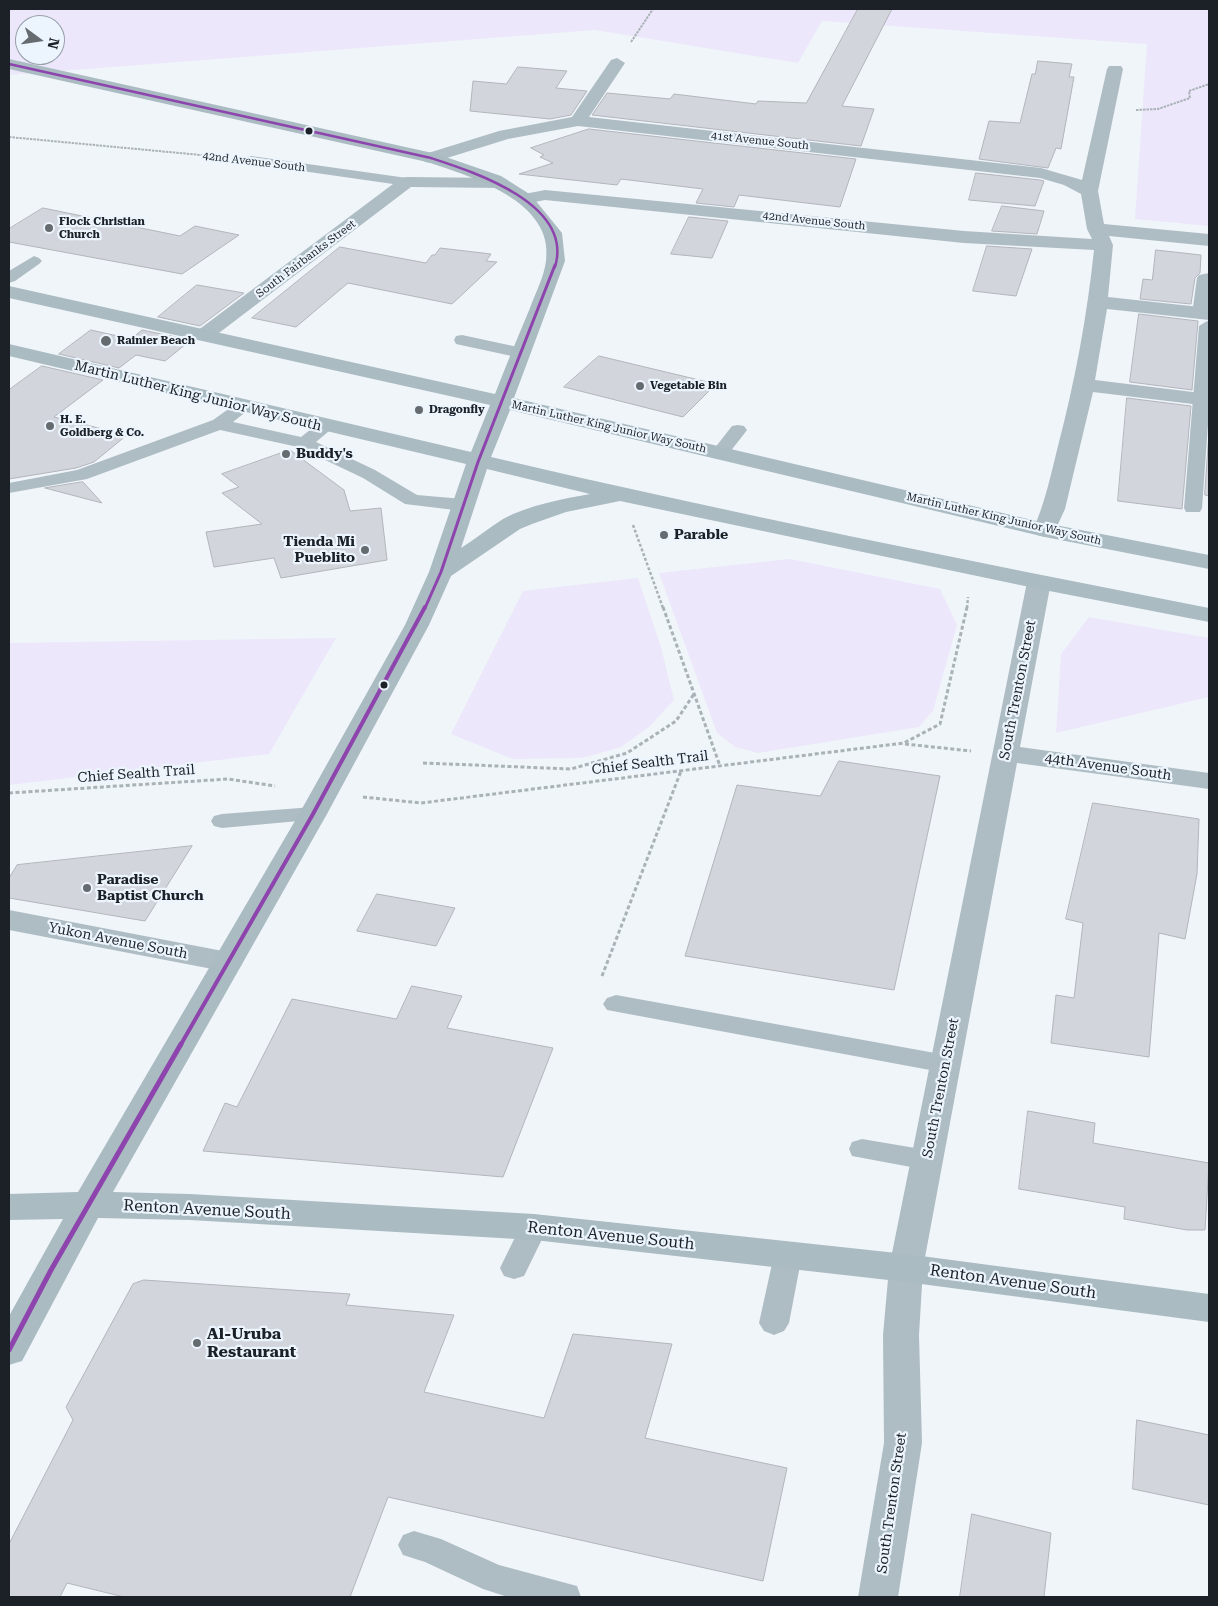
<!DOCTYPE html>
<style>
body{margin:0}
#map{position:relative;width:1218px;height:1606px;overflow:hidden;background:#f0f5fa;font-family:"Roboto Serif",serif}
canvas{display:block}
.frame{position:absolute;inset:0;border:10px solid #1b2126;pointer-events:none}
.north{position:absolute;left:15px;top:15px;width:50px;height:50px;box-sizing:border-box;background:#ecf5fe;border:1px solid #98a0a8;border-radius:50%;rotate:104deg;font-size:14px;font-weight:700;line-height:20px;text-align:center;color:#1b2126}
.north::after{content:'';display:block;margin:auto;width:18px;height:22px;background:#666b70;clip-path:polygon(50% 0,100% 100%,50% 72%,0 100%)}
</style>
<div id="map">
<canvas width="1218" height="1606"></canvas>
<div class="frame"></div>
<div class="north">N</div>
</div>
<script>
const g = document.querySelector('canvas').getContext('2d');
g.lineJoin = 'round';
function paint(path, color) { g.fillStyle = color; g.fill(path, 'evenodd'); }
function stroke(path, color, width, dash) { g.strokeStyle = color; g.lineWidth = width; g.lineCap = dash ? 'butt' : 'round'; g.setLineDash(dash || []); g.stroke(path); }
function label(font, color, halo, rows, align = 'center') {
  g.font = font + ' "Roboto Serif",serif'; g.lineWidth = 4.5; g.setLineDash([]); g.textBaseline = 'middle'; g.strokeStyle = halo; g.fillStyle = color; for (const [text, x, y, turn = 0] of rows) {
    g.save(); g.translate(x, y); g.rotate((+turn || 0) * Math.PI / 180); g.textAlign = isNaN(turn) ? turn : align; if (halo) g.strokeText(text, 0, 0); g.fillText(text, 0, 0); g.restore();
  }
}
const green = new Path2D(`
 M9 9H1209V226L1135 219 1147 44 822 21 798 63 595 30 9 75ZM25 25H55V55H25Z
 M790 559 940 589 957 625 933 711 919 727 758 753 735 747 717 733 659 573Z
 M638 578 661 647 674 700 649 727 621 747 582 758 513 759 451 734 523 591Z
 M1089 617 1209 638V697L1056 733 1061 654Z
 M336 638 269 754 9 785V643Z`);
const building = new Path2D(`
 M858 9H892L842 106 874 109 861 146 592 115 607 93 670 99 674 94 756 104 758 101 806 103Z
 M1038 61 1072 64 1069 77H1074L1061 149 1056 148 1048 168 979 159 989 121 1020 123 1032 74H1035Z
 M518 67 567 71 556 88 587 91 571 115 550 119 470 111 473 81 506 84Z
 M589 129 856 159 840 207 739 195 734 207 696 203 703 189 621 179 617 185 519 174 553 163 540 157 544 155 531 148Z
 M976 173 1040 180 1044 181 1035 206 969 200Z
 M1002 206 1044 211 1037 234 992 231Z
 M43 208 180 236 195 226 239 235 182 274 9 242V229Z
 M689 217 728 221 712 258 671 254Z
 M987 246 1032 249 1016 296 973 291Z
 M340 247 426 263 432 255H435L440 248 491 254 486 261 497 262 452 304 348 283 296 327 252 318Z
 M1156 250 1201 255 1200 273 1195 278 1191 304 1140 299 1143 279 1152 280Z
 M197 285 244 293 200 326 158 317Z
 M1139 314 1198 321 1192 390 1130 382Z
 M91 330 131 339 142 330 191 340 165 361 136 355 119 368 59 354Z
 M599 356 716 384 683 417 564 387Z
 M42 366 103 380 54 417 127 435 94 462 76 468 9 479V390Z
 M1127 398 1191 406 1182 509 1118 501Z
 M1209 433V496L1205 495Z
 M290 450 344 490 350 511 381 508 387 560 281 578 274 558 214 567 206 532 262 524 222 493 239 487 222 474Z
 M83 482 102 503 45 488Z
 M839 761 940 776 894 990 685 956 737 785 820 796Z
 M1093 803 1199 819 1197 874 1185 939 1159 933 1149 1057 1051 1043 1056 995 1074 998 1083 923 1066 919Z
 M192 846 145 921 9 898V878L17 865Z
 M377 894 455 908 436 946 357 931Z
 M412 986 462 996 447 1028 553 1048 503 1177 203 1151 225 1103 237 1107 292 999 396 1019Z
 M1028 1111 1095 1123 1093 1143 1209 1163 1205 1230H1187L1124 1219 1125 1207 1019 1189Z
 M144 1280 350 1294 346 1305 454 1315 424 1392 544 1418 573 1334 672 1344 645 1438 787 1468 763 1581 388 1497 350 1597H124L67 1583 60 1597H9V1544L73 1420 66 1407 133 1284Z
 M1137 1420 1209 1435V1505L1133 1489Z
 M972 1514 1051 1533 1044 1597H960Z`);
const pathFar2 = new Path2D(`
 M631 42 653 9
 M1136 110 1158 109 1190 98 1189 91 1209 84
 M9 137 222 157`);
const pathFar1 = new Path2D(`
 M633 525 663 608
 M967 608 968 597`);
const path = new Path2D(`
 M663 607 720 766
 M905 744 971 751
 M423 763 571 769 627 753 676 721 694 694
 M9 793 228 779 275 786
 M363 797 421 803 904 743 940 724 967 607
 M602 976 681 771`);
const lane = new Path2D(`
 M251 156 407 178 414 182 407 186 246 163 244 160Z
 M34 256 39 258 42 261 39 264 15 281 9 283V271Z
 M1209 273V307L1207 310H1195L1193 307 1197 278 1199 275Z
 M1207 321 1209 322V410L1202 508 1200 512H1186L1184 508 1199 326Z
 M462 335 527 349 529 353 527 357 521 358 456 344 454 340 456 336Z
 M243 402 249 403 252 407 233 422 301 437 320 422H332L335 426 316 442 375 470 417 495 463 499 470 501 472 505 470 509 463 511 405 504 363 478 298 447 220 430 87 479 9 493V483L77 470 213 420 237 403Z
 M738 425 744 426 747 430 744 434 726 457H714L711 453 714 449 732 426Z
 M313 807 321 809 324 814 321 819 222 828 214 826 211 821 214 816 222 814Z
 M616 995 946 1055 955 1057 959 1064 955 1071 946 1073 607 1010 603 1004 607 998Z
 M862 1139 927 1150 937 1153 941 1160 937 1167 927 1170 852 1156 849 1149 852 1142Z
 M534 1216 544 1219 548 1227 524 1276 514 1279 504 1276 500 1268 524 1219Z
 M788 1244 798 1247 802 1255 789 1323 784 1331 774 1335 764 1331 759 1323 774 1255 778 1247Z
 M414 1531 441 1539 499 1565 577 1586 581 1597H508L483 1589 425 1562 403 1555 398 1545 403 1535Z`);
const street = new Path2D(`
 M617 58 625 63 589 117 1041 168 1082 180 1107 69 1109 66H1121L1123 69 1098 191 1104 224 1209 234V246L1109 236 1113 245 1108 297 1209 308V320L1107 309 1095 380 1209 394V406L1093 392 1065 509 1053 535 1045 537 1037 535 1033 530C1045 503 1051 474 1058 446 1075 381 1087 316 1094 250L964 243 545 200 525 204 519 203 516 199 519 195 545 190 964 231 1092 239 1087 229 1081 194 1064 185 1040 178 578 126 508 139 431 163 425 162 422 158 425 154 499 131 572 117 611 60Z
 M407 177 500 178 506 179 509 183 506 187 500 188 411 187 211 339 204 341 197 339 194 335 197 331 401 178Z
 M1039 575 1047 577 1051 582 1020 747 1209 773V789L1017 763 923 1268 919 1335 922 1443 898 1597H858L884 1443 883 1335 889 1268 1027 582 1031 577Z
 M9 910 228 952 239 955 243 962 239 969 228 972 9 930Z`);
const secondary = new Path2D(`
 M9 59 437 154 501 176 531 195 562 233 565 261 514 398 1045 523 1209 555V569L1045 537 510 410 491 457C729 513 969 561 1209 608V622L1039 589 620 501 566 512 532 524 520 529 451 576 429 625 327 814 113 1192 190 1194 534 1214 906 1254 1209 1294V1322L906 1282 534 1240 190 1220 98 1218 22 1361 9 1365V1316L63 1219 9 1220V1194L78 1192 299 814 405 625 429 572 466 464 9 356V344L471 452 490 405 9 298V286L495 394C506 365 518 337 530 308 535 294 544 277 546 261 555 201 470 176 427 162L9 69ZM487 469 590 494C562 499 529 505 503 519 489 528 475 539 461 548Z`);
const bus1Far3 = new Path2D(`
 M9 64 431 158C474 172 574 204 555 267`);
const bus1Far2 = new Path2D(`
 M425 608 441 572 478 462 555 265`);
const bus1Far1 = new Path2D(`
 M180 1046 313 814 425 607`);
const bus1 = new Path2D(`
 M9 1350 51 1270 181 1044`);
const markers = [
 [309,131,4.5,"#1b2126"],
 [49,228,5,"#666b70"],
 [106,341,6,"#666b70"],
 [640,386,5,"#666b70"],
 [419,410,5,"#666b70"],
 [50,426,5,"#666b70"],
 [286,454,5,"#666b70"],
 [664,535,5,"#666b70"],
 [365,550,5,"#666b70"],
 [384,685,4.5,"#1b2126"],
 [87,888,5,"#666b70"],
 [197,1343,5,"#666b70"]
];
const farStreetnames = [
 ["41st Avenue South",760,141,6],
 ["42nd Avenue South",254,162,7],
 ["42nd Avenue South",814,221,6],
 ["South Fairbanks Street",306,259,-37],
 ["Martin Luther King Junior Way South",609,427,13],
 ["Martin Luther King Junior Way South",1004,519,13]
];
const farPoinames = [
 ["Flock Christian",59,222],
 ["Church",59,235],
 ["Rainier Beach",117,341],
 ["Vegetable Bin",650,386],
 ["Dragonfly",429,410],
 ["H. E.",60,420],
 ["Goldberg & Co.",60,433]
];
const streetNames = [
 ["Martin Luther King Junior Way South",198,396,14],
 ["South Trenton Street",1018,690,-79],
 ["Chief Sealth Trail",650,763,-7],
 ["44th Avenue South",1108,767,8],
 ["Chief Sealth Trail",136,774,-4],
 ["Yukon Avenue South",118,941,11],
 ["South Trenton Street",941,1088,-79],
 ["South Trenton Street",892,1503,-82]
];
const poiNames = [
 ["Buddy's",296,454],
 ["Parable",674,535],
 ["Tienda Mi",355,542,"right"],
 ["Pueblito",355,558,"right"],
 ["Paradise",97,880],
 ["Baptist Church",97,896]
];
const nearStreetnames = [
 ["Renton Avenue South",207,1210,3],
 ["Renton Avenue South",611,1236,6],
 ["Renton Avenue South",1013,1282,8]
];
const nearPoinames = [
 ["Al-Uruba",207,1334],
 ["Restaurant",207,1352]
];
paint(green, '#ece7fa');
paint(building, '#d2d5db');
stroke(building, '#b2b5bb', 1);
stroke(pathFar2, '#a9b3b7', 2, [2.5, 1]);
stroke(pathFar1, '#a9b3b7', 2.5, [3, 2]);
stroke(path, '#a9b3b7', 3, [4, 2.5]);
paint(lane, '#aebdc3');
paint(street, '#aebdc3');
paint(secondary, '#aabbc2');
stroke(bus1Far3, '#8e44ad', 2.5);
stroke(bus1Far2, '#8e44ad', 3);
stroke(bus1Far1, '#8e44ad', 4);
stroke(bus1, '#8e44ad', 5);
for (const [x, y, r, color] of markers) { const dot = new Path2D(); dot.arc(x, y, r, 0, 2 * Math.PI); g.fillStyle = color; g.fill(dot); stroke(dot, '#ecf5fe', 2); }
label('11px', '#1b2126', '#ecf5fe', farStreetnames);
label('bold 11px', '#1b2126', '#ecf5fe', farPoinames, 'left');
label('14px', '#1b2126', '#ecf5fe', streetNames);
label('bold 14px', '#1b2126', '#ecf5fe', poiNames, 'left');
label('16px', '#1b2126', '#ecf5fe', nearStreetnames);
label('bold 16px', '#1b2126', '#ecf5fe', nearPoinames, 'left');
</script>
